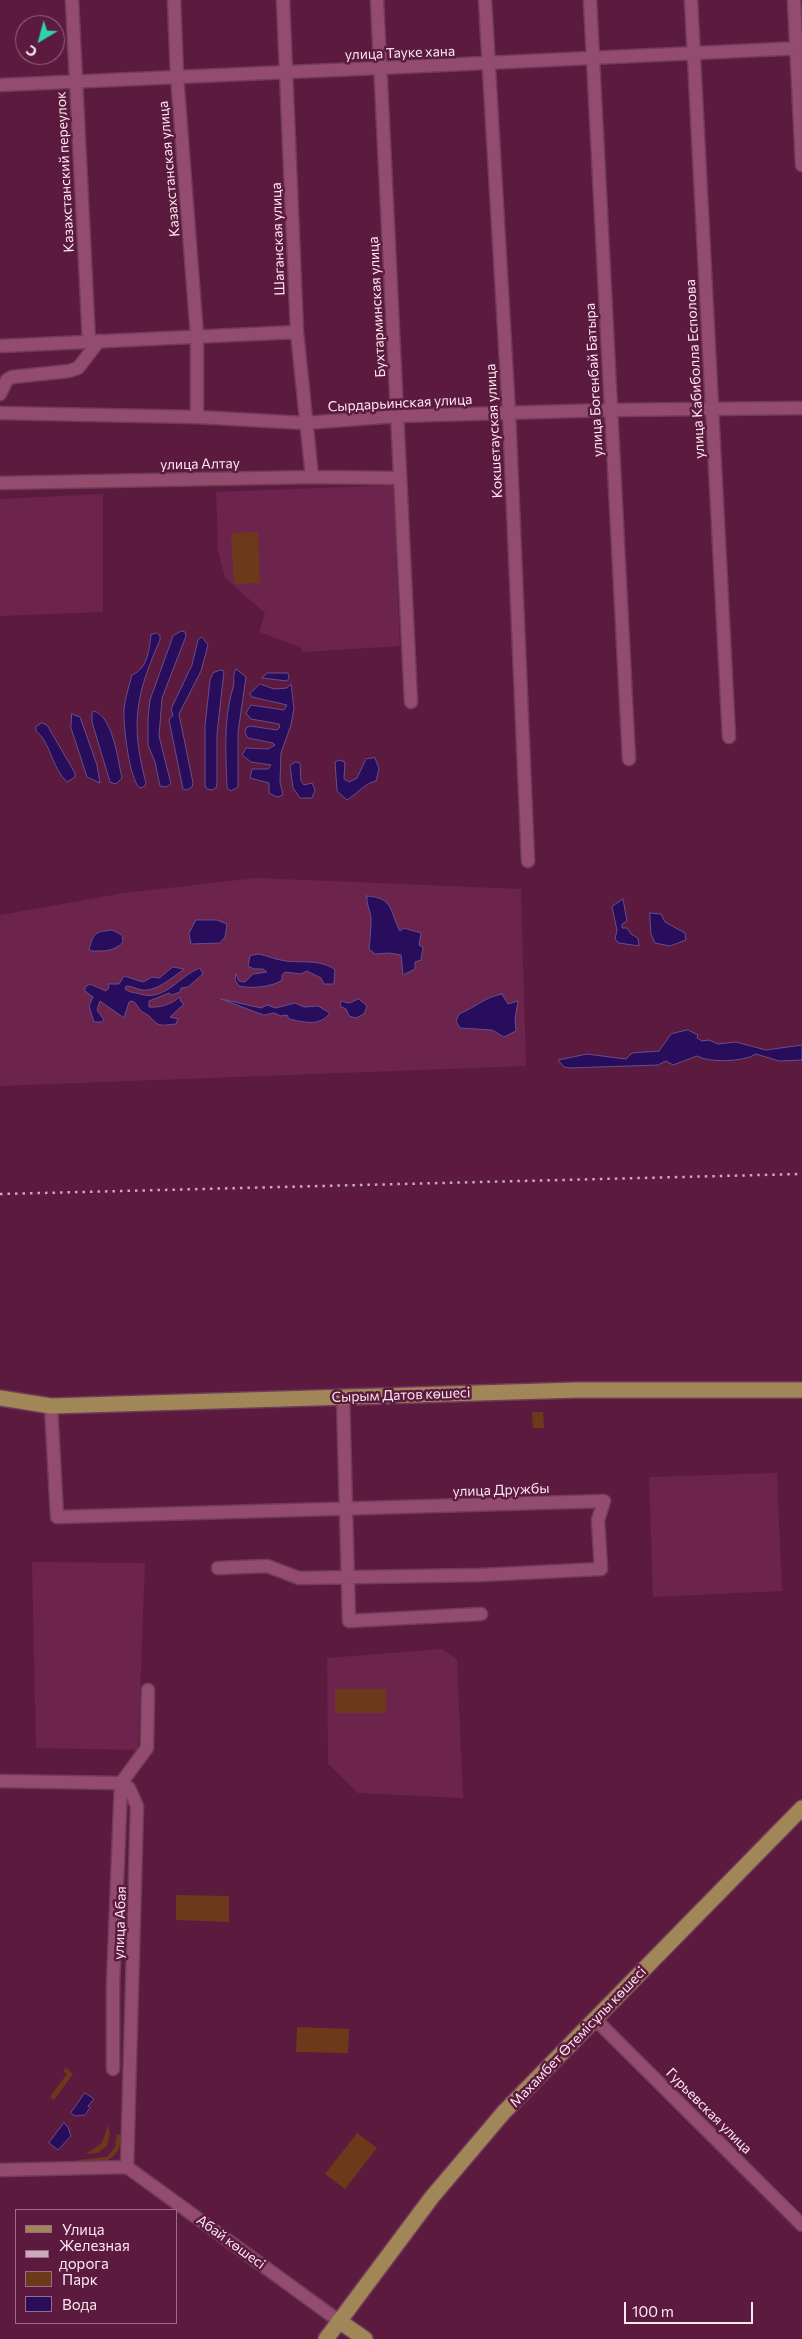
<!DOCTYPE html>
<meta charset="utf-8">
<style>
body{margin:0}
#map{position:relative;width:802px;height:2339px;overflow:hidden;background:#5c1a3e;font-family:Commissioner,sans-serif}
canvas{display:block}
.legend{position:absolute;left:15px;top:2209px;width:162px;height:115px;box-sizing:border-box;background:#5c1a3e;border:1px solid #9b6c85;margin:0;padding:6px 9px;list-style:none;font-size:15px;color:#fae8ef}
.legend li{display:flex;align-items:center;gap:10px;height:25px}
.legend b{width:25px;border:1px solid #9b6c85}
.north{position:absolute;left:15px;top:15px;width:50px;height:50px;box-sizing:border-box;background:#5c1a3e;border:1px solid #9b6c85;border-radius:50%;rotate:217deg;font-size:14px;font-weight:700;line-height:20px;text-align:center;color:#fae8ef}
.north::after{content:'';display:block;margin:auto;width:18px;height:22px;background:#2dd4ab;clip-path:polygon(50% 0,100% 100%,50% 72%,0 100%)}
.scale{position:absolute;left:624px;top:2302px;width:129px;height:22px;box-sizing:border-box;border:2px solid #fae8ef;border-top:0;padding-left:6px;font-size:15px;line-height:18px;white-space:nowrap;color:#fae8ef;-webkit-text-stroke:4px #5c1a3e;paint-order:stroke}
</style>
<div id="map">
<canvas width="802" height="2339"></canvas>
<ul class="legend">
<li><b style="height:6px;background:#a18758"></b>Улица</li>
<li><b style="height:6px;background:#cbaaba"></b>Железная дорога</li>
<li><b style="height:14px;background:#6c3a1a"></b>Парк</li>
<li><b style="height:14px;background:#290d5d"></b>Вода</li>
</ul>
<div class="north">С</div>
<div class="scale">100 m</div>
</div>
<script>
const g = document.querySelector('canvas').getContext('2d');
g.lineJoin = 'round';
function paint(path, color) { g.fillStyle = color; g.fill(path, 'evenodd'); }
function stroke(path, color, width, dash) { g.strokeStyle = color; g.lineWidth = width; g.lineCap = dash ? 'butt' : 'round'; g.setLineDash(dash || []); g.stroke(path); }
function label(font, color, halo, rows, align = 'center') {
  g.font = font + ' Commissioner,sans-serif'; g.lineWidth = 5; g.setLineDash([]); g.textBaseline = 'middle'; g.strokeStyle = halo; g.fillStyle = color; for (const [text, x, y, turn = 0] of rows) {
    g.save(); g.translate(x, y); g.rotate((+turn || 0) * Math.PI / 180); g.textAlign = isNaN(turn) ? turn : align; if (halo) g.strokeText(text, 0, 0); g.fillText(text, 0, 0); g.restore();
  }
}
const built = new Path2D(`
 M393 485 398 550 396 552 400 646 303 652 300 647 259 632 265 613 225 578 218 551 216 492Z
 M103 494V612L0 616V499Z
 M256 878 521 889 526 1066 0 1086V915L124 893Z
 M777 1473 782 1591 653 1597 649 1477Z
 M32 1562 145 1563 138 1750 36 1748Z
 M442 1649 457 1659 463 1798 358 1793 328 1764 327 1658Z`);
const green = new Path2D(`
 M258 532 260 583 234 584 231 533Z
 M532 1412H543L544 1428H533Z
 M335 1689H386V1713H335Z
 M176 1895 229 1896V1922L176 1920Z
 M297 2027 349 2029 348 2053 296 2052Z
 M66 2068 73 2074 54 2100 50 2097 67 2074 63 2071Z
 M108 2125 110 2133 107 2146 97 2153 86 2154 102 2143Z
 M357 2133 377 2148 345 2189 325 2174Z
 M117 2134 122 2135C119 2164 102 2162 78 2165V2160L107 2157 115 2147Z`);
const water = new Path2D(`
 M182 631 185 632 186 636 162 698 159 736 171 784 166 787 160 786 155 762 148 745V717L150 700 173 636Z
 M157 633 160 636V640C136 694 130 724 146 783L145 786 140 788C129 780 123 724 124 709 125 698 129 686 132 675 148 668 149 650 151 635Z
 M202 637 208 645 201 671 179 714 193 783 192 787 187 790 183 789 169 720 173 715 171 709 192 665 198 640Z
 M236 669 246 677 238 733V787L231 791 227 788C226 755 223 720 233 688 235 681 232 675 236 669Z
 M221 670 224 671 217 734V783L216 788 212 790 207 789 205 785V726L210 680 213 673Z
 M268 673H288L289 678 287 681 262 678Z
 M260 684 274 689 287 688 291 684 294 708 291 725 281 753 280 782 283 795 277 797 269 793V783L250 778 252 769H268L271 765 251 762 242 755 246 748 268 749 275 745 273 743 248 738 245 733 246 728 250 726 277 730 280 727 279 724 251 719 246 713 251 705 284 710 287 705 252 697 250 694Z
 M94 711C113 716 118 761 122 778L116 784 110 782 92 722V714Z
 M72 714 80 717 97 765 100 783 87 777 71 728Z
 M42 723 47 725 75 773V777L67 782C52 769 50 741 36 731V727Z
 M375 758 379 769 376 781C365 783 357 794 347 800L337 791 335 762 339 760 345 762 344 779 349 782 357 778 366 759Z
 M296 762 300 763 301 781 304 785 312 783 315 790 312 798H300L293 788 290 766Z
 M367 896C394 898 389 910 400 931L404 928 421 933 419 945 423 947 421 960 415 962V969L403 975 401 955 389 953 375 954 369 949C370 939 371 929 371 920 371 911 366 905 367 896Z
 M623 899 627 921 622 924V928H627L631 934 638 938 639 946 619 943 615 939 617 930 612 907Z
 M650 913 661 914 665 922 685 933 686 940 670 946 655 943 651 934Z
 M196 920H217L227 924 225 937 220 943 191 944 189 934Z
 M112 930 122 935 123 942C114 952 104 951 91 951L89 949C94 933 94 932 112 930Z
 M259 954C268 956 277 960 286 961 301 963 322 959 335 970L334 984H324L321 978 307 971 301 974 285 972 282 975V980C273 987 250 989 239 986L235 980 236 974 239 981 245 982 253 974 267 972 263 969H254L248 966 250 956Z
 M173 967 184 969C173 977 156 992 142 990 136 989 132 986 126 986L125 989C130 993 134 992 140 994 165 1002 180 975 200 968L203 974 188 987 181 988 180 992 172 995 169 993 149 1001V1007C161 1008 171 1004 180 997L181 1002 184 1004 170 1017 178 1019 176 1024C161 1025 160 1028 150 1017 148 1014 143 1013 140 1010 137 1006 137 1003 132 1001L129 1002 124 1018 100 1001 97 1010 104 1020 101 1022H94L89 1006 93 997 85 991V987L90 984 106 991 109 988 108 984H119L124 976 143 982 152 977 159 978Z
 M502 994 508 1004 518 1001 515 1019 516 1031 504 1037 492 1030 460 1028 456 1021 459 1014C476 1007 485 997 502 994Z
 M221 999 261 1008 267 1005 276 1008 295 1003 304 1007 318 1006 330 1013C319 1027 304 1022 289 1019L287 1015 281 1016 274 1013 264 1015Z
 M359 999 367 1006 364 1014 356 1018 349 1016 346 1009 340 1006 341 1001 349 1003Z
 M688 1030 698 1035 697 1038 702 1041 709 1040 718 1044 736 1042 766 1050 802 1045V1060L779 1061 756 1054C744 1062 709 1063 697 1056L673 1065 666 1061 658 1065 570 1068 564 1067 558 1060 587 1054 626 1059 632 1053 659 1051 671 1034Z
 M85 2093 94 2099 88 2106 90 2108 85 2115 75 2116 71 2113Z
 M64 2123 68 2127 71 2136 58 2150 49 2143Z`);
const minor = new Path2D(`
 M72 0 89 342
 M174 0 177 76 197 336V417
 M283 0 297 332 312 477
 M377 0 411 702
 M485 0 509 413 528 861
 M590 0 629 759
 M691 0 729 737
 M794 0 802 165
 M0 85C267 72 535 62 802 48
 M0 346 297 332
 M0 394 7 380 12 377 69 371 78 368 99 341
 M0 413 197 417 305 423 397 416 610 410 802 408
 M0 483 312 477 400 478
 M343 1397 349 1621 481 1614
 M51 1406 57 1517 604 1501 598 1520 601 1569 480 1575 299 1578 267 1566 218 1568
 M0 1781 121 1783 129 1788 137 1806 127 2167
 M595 2019 802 2225
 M113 2069V1985L121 1783 147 1748 148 1690
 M127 2167 339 2321
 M0 2170 127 2167`);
const major = new Path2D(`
 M0 1398 51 1406 577 1390H802
 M339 2321 365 2339
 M326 2339 432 2197 504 2112 802 1808`);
const rail = new Path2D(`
 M0 1194 802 1174`);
const streetNames = [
 ["улица Тауке хана",400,53,-2],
 ["Казахстанская улица",169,169,-95],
 ["Казахстанский переулок",65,172,-93],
 ["Шаганская улица",278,239,-92],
 ["Бухтарминская улица",377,307,-93],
 ["улица Кабиболла Есполова",695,369,-93],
 ["улица Богенбай Батыра",594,380,-93],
 ["Сырдарьинская улица",400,403,-3],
 ["Кокшетауская улица",494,431,-93],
 ["улица Алтау",200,464,-1],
 ["Сырым Датов көшесі",401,1395,-2],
 ["улица Дружбы",501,1490,-2],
 ["улица Абая",120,1923,-88],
 ["Махамбет Өтемісұлы көшесі",578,2037,-46],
 ["Гурьевская улица",709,2111,45],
 ["Абай көшесі",231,2242,36]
];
paint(built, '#6c244c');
paint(green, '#6c3a1a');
paint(water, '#290d5d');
stroke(water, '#684f89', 1);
stroke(minor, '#6f3c59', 15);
stroke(major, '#6f3c59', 18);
stroke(minor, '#934c6e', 12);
stroke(major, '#a18758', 15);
stroke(rail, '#cbaaba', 2.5, [2.5, 5]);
label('14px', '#fae8ef', '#5c1a3e', streetNames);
</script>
